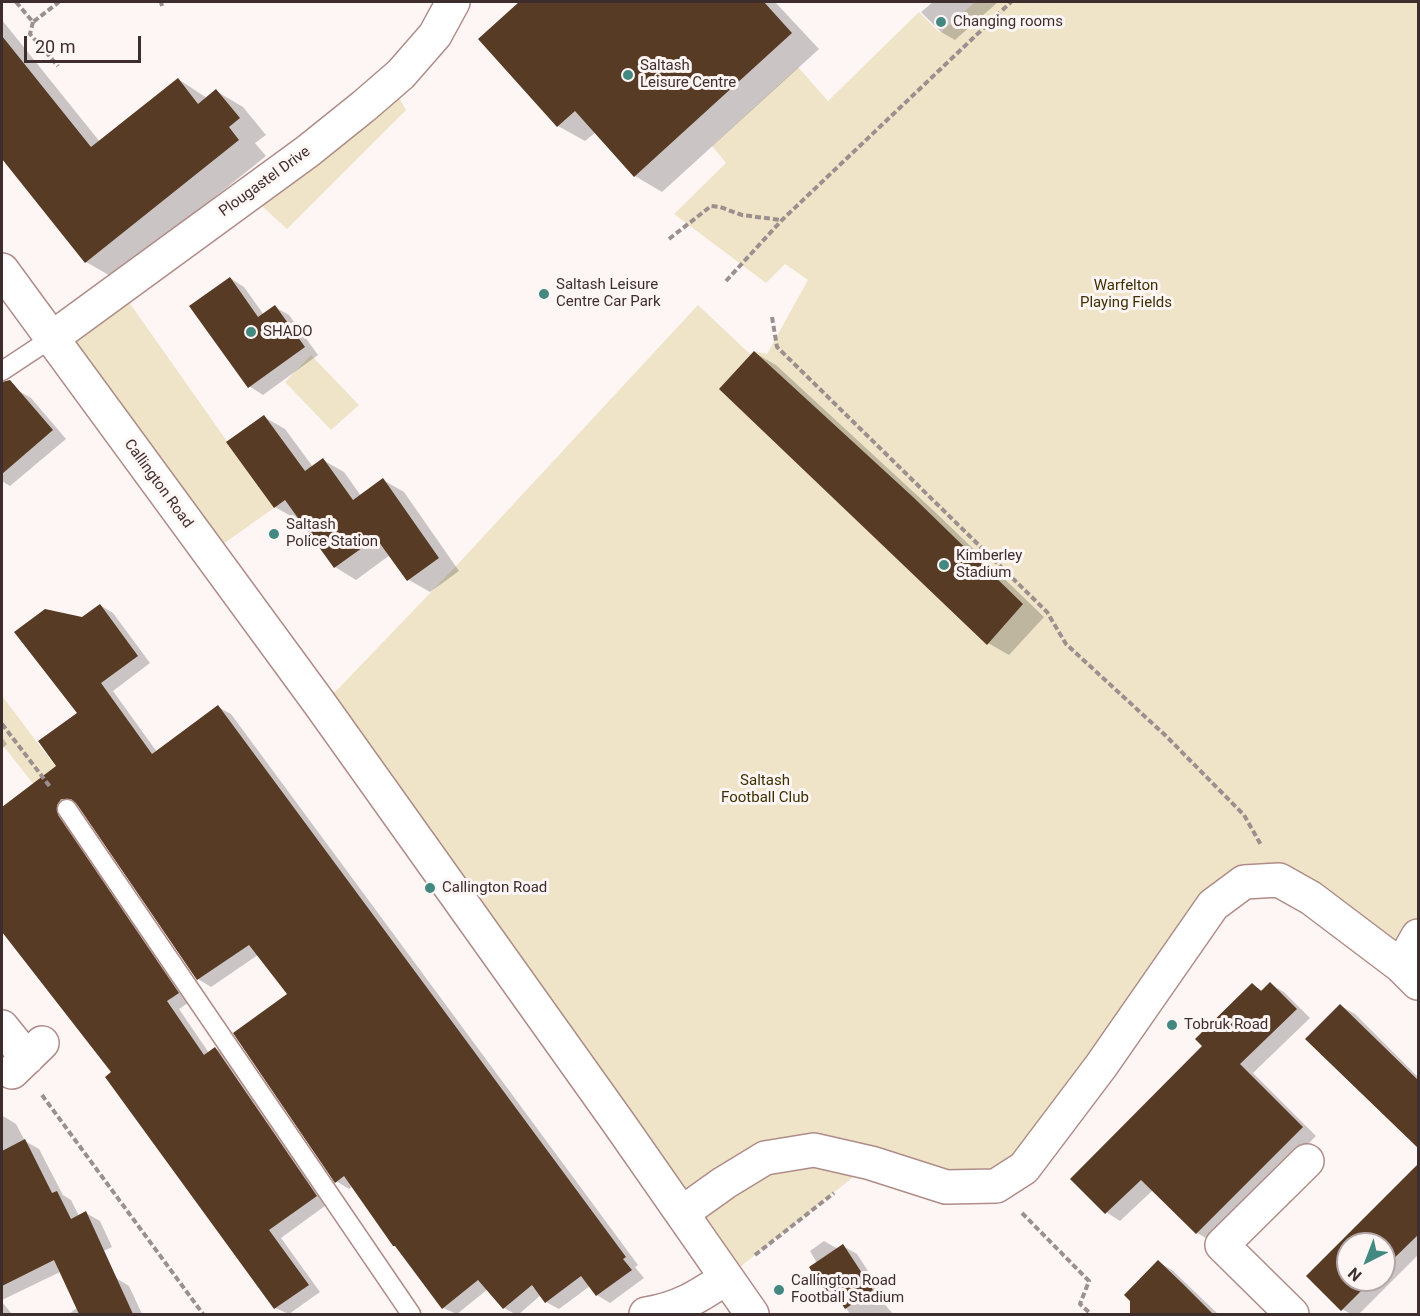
<!DOCTYPE html>
<style>
body{margin:0}
#map{position:relative;width:1420px;height:1316px;overflow:hidden;background:#fef6f5;font-family:Roboto,sans-serif}
canvas{display:block}
.frame{position:absolute;inset:0;border:3px solid #3d2e2d;pointer-events:none}
.north{position:absolute;left:1336px;top:1232px;width:60px;height:60px;box-sizing:border-box;background:#fef6f5;border:2px solid #b1a6a5;border-radius:50%;rotate:222deg;font-size:16px;font-weight:700;line-height:24px;text-align:center;color:#3d2e2d}
.north::after{content:'';display:block;margin:auto;width:21px;height:27px;background:#438982;clip-path:polygon(50% 0,100% 100%,50% 72%,0 100%)}
.scale{position:absolute;left:24px;top:36px;width:117px;height:27px;box-sizing:border-box;border:3px solid #3d2e2d;border-top:0;padding-left:8px;font-size:18px;line-height:21px;white-space:nowrap;color:#3d2e2d;-webkit-text-stroke:4px #fef6f5;paint-order:stroke}
</style>
<div id="map">
<canvas width="1420" height="1316"></canvas>
<div class="frame"></div>
<div class="north">N</div>
<div class="scale">20 m</div>
</div>
<script>
const g = document.querySelector('canvas').getContext('2d');
g.lineJoin = 'round';
function paint(path, color) { g.fillStyle = color; g.fill(path, 'evenodd'); }
function stroke(path, color, width, dash) { g.strokeStyle = color; g.lineWidth = width; g.lineCap = dash ? 'butt' : 'round'; g.setLineDash(dash || []); g.stroke(path); }
function label(font, color, halo, rows, align = 'center') {
  g.font = font + ' Roboto,sans-serif'; g.lineWidth = 6; g.setLineDash([]); g.textBaseline = 'middle'; g.strokeStyle = halo; g.fillStyle = color; for (const [text, x, y, turn = 0] of rows) {
    g.save(); g.translate(x, y); g.rotate((+turn || 0) * Math.PI / 180); g.textAlign = isNaN(turn) ? turn : align; if (halo) g.strokeText(text, 0, 0); g.fillText(text, 0, 0); g.restore();
  }
}
const green = new Path2D(`
 M975 2H1418V936L1404 961 1311 898 1244 882 996 1186 871 1163 726 1278 320 704 339 688 456 566 698 305 751 355 754 351 767 354 808 280 785 264 766 283 674 214 726 163 712 146 798 67 828 101 919 12 940 33Z
 M383 89 399 98 406 110 287 229 249 194Z
 M119 288 274 508 209 554 52 338Z
 M311 355 359 405 331 430 285 382Z
 M2 696 78 796 85 799 59 817 2 744Z`);
const shadow = new Path2D(`
 M521 2H775L819 49 662 192 635 176 596 132 585 141 558 126 480 39Z
 M933 2H998L955 40 941 32 921 12Z
 M2 20 100 142 178 79 207 98 216 91 243 107 266 135 255 143 266 156 114 278 86 262 2 156Z
 M230 278 244 287 264 315 275 307 289 315 318 355 263 395 249 386Z
 M755 353 776 365 934 511 1044 617 1009 655 988 643Z
 M17 390 31 398 66 439 10 486 2 481V403Z
 M264 417 285 429 313 467 323 460 344 472 361 496 383 480 404 492 459 571 430 592 409 580 390 555 356 580 335 567 299 517 296 519 275 507Z
 M100 605 113 613 150 663 113 691 157 752 218 707 231 714 638 1265 635 1267 644 1278 610 1303 597 1295 590 1286 559 1309 546 1302 541 1295 519 1314H515L504 1308 488 1289 457 1314 443 1308 353 1186 349 1189 336 1181 289 995 258 955 211 987 198 979 80 806H74L191 1001 179 1009 209 1053 215 1048 228 1056 329 1203 281 1238 320 1292 289 1314 275 1308 113 1073 2 929V809L58 766 79 714 83 618Z
 M2 737 7 744 2 749Z
 M1270 984 1284 992 1310 1018 1253 1073 1316 1136 1211 1241 1197 1233 1153 1190 1120 1221 1106 1212 1204 1046 1252 985 1263 991Z
 M1341 1006 1355 1014 1418 1077V1117Z
 M3 1116 16 1124 25 1141 39 1149 63 1195 71 1200 79 1216 86 1213 100 1221 112 1247 2 1300Z
 M1418 1165V1255L1359 1314H1351L1342 1309 1308 1276ZM1348 1244H1384V1280H1348Z
 M824 1241 838 1249 843 1246 857 1254 886 1299 882 1301 893 1314H850L840 1299 826 1291 817 1263 810 1251Z
 M1158 1262 1172 1270 1218 1314H1131L1132 1300Z
 M116 1278 129 1286 142 1314H69Z
 M2 1302 12 1314H2Z`);
const building = new Path2D(`
 M519 2H764L792 33 634 177 575 111 557 127 478 39Z
 M2 36 91 147 178 78 198 104 216 89 240 118 229 127 239 140 85 263 2 159Z
 M230 277 258 317 275 305 305 347 248 388 189 306Z
 M754 351 913 497 1023 604 987 645 719 389Z
 M10 380 53 430 2 474V382Z
 M264 415 305 471 323 458 353 500 383 478 439 558 407 581 376 538 334 568 285 500 274 508 226 442Z
 M100 604 138 656 101 683 152 754 218 705 626 1257 623 1259 632 1270 596 1296 581 1276 545 1303 532 1285 503 1309 478 1280 442 1309 395 1246H393L344 1176 335 1183 233 1033 287 994 249 945 197 980 76 803 71 799H61L57 805 58 815 179 993 167 1001 204 1055 215 1047 317 1196 269 1230 309 1285 274 1309 105 1077 111 1072 2 932V807L56 766 38 741 77 713 14 632 45 609 82 617Z
 M1270 982 1297 1009 1240 1064 1303 1127 1196 1234 1141 1180 1105 1214 1070 1179 1202 1046 1195 1039 1252 983 1261 991Z
 M1340 1004 1419 1081V1149L1305 1039Z
 M25 1139 52 1193 57 1191 71 1219 86 1211 133 1314H79L54 1260 2 1286V1151Z
 M1419 1163V1234L1384 1268V1244H1348V1280H1372L1341 1311 1306 1276Z
 M843 1244 873 1290 845 1309 832 1288 825 1292 809 1267Z
 M1158 1260 1182 1283 1213 1314H1130V1301L1124 1295Z`);
const path = new Path2D(`
 M16 2 33 22 59 2
 M161 2 162 6
 M33 22 30 34 58 66
 M669 239 711 206 720 207 742 215 781 220
 M726 281 782 220 1011 2
 M772 317 777 347 1047 612 1066 644 1165 735 1244 815 1261 845
 M2 724 51 788
 M42 1095 203 1314
 M1022 1213 1089 1281 1080 1304 1091 1314
 M755 1255 834 1193`);
const service = new Path2D(`
 M2 371 52 338
 M67 809 411 1314`);
const minor = new Path2D(`
 M52 338 308 151 364 106 401 74 435 35 453 2
 M1401 966 1418 936
 M2 1027 27 1058
 M12 1072 42 1043
 M682 1213 724 1183 765 1158 814 1150 871 1163 946 1187 996 1186 1024 1168 1101 1066 1213 905 1244 882 1279 880 1311 898 1401 966 1418 983
 M646 1314C679 1309 699 1296 726 1278
 M1292 1314 1222 1245 1307 1161`);
const tertiary = new Path2D(`
 M2 270 320 704 618 1122 752 1314`);
const markers = [
 [941,22,6,"#438982"],
 [628,75,6,"#438982"],
 [544,294,6,"#438982"],
 [251,332,6,"#438982"],
 [274,534,6,"#438982"],
 [944,565,6,"#438982"],
 [430,888,6,"#438982"],
 [1172,1025,6,"#438982"],
 [779,1290,6,"#438982"]
];
const poiNames = [
 ["Changing rooms",953,22],
 ["Saltash",640,66],
 ["Leisure Centre",640,83],
 ["Saltash Leisure",556,285],
 ["Centre Car Park",556,302],
 ["SHADO",263,332],
 ["Saltash",286,525],
 ["Police Station",286,542],
 ["Kimberley",956,556],
 ["Stadium",956,573],
 ["Callington Road",442,888],
 ["Tobruk Road",1184,1025],
 ["Callington Road",791,1281],
 ["Football Stadium",791,1298]
];
const streetNames = [
 ["Plougastel Drive",265,182,-36],
 ["Callington Road",158,484,54]
];
const parkNames = [
 ["Warfelton",1126,286],
 ["Playing Fields",1126,303],
 ["Saltash",765,781],
 ["Football Club",765,798]
];
paint(green, '#efe4c8');
paint(shadow, '#0003');
paint(building, '#573b25');
stroke(service, '#af8c88', 21);
stroke(minor, '#af8c88', 36);
stroke(tertiary, '#af8c88', 36);
stroke(path, '#9c908f', 4, [6, 3]);
stroke(service, '#fff', 18);
stroke(minor, '#fff', 33);
stroke(tertiary, '#fff', 33);
for (const [x, y, r, color] of markers) { const dot = new Path2D(); dot.arc(x, y, r, 0, 2 * Math.PI); g.fillStyle = color; g.fill(dot); stroke(dot, '#fef6f5', 2); }
label('15px', '#3d2e2d', '#fef6f5', poiNames, 'left');
label('15px', '#3d2e2d', '#fef6f5', streetNames);
label('15px', '#3f3000', '#fef6f5', parkNames);
</script>
